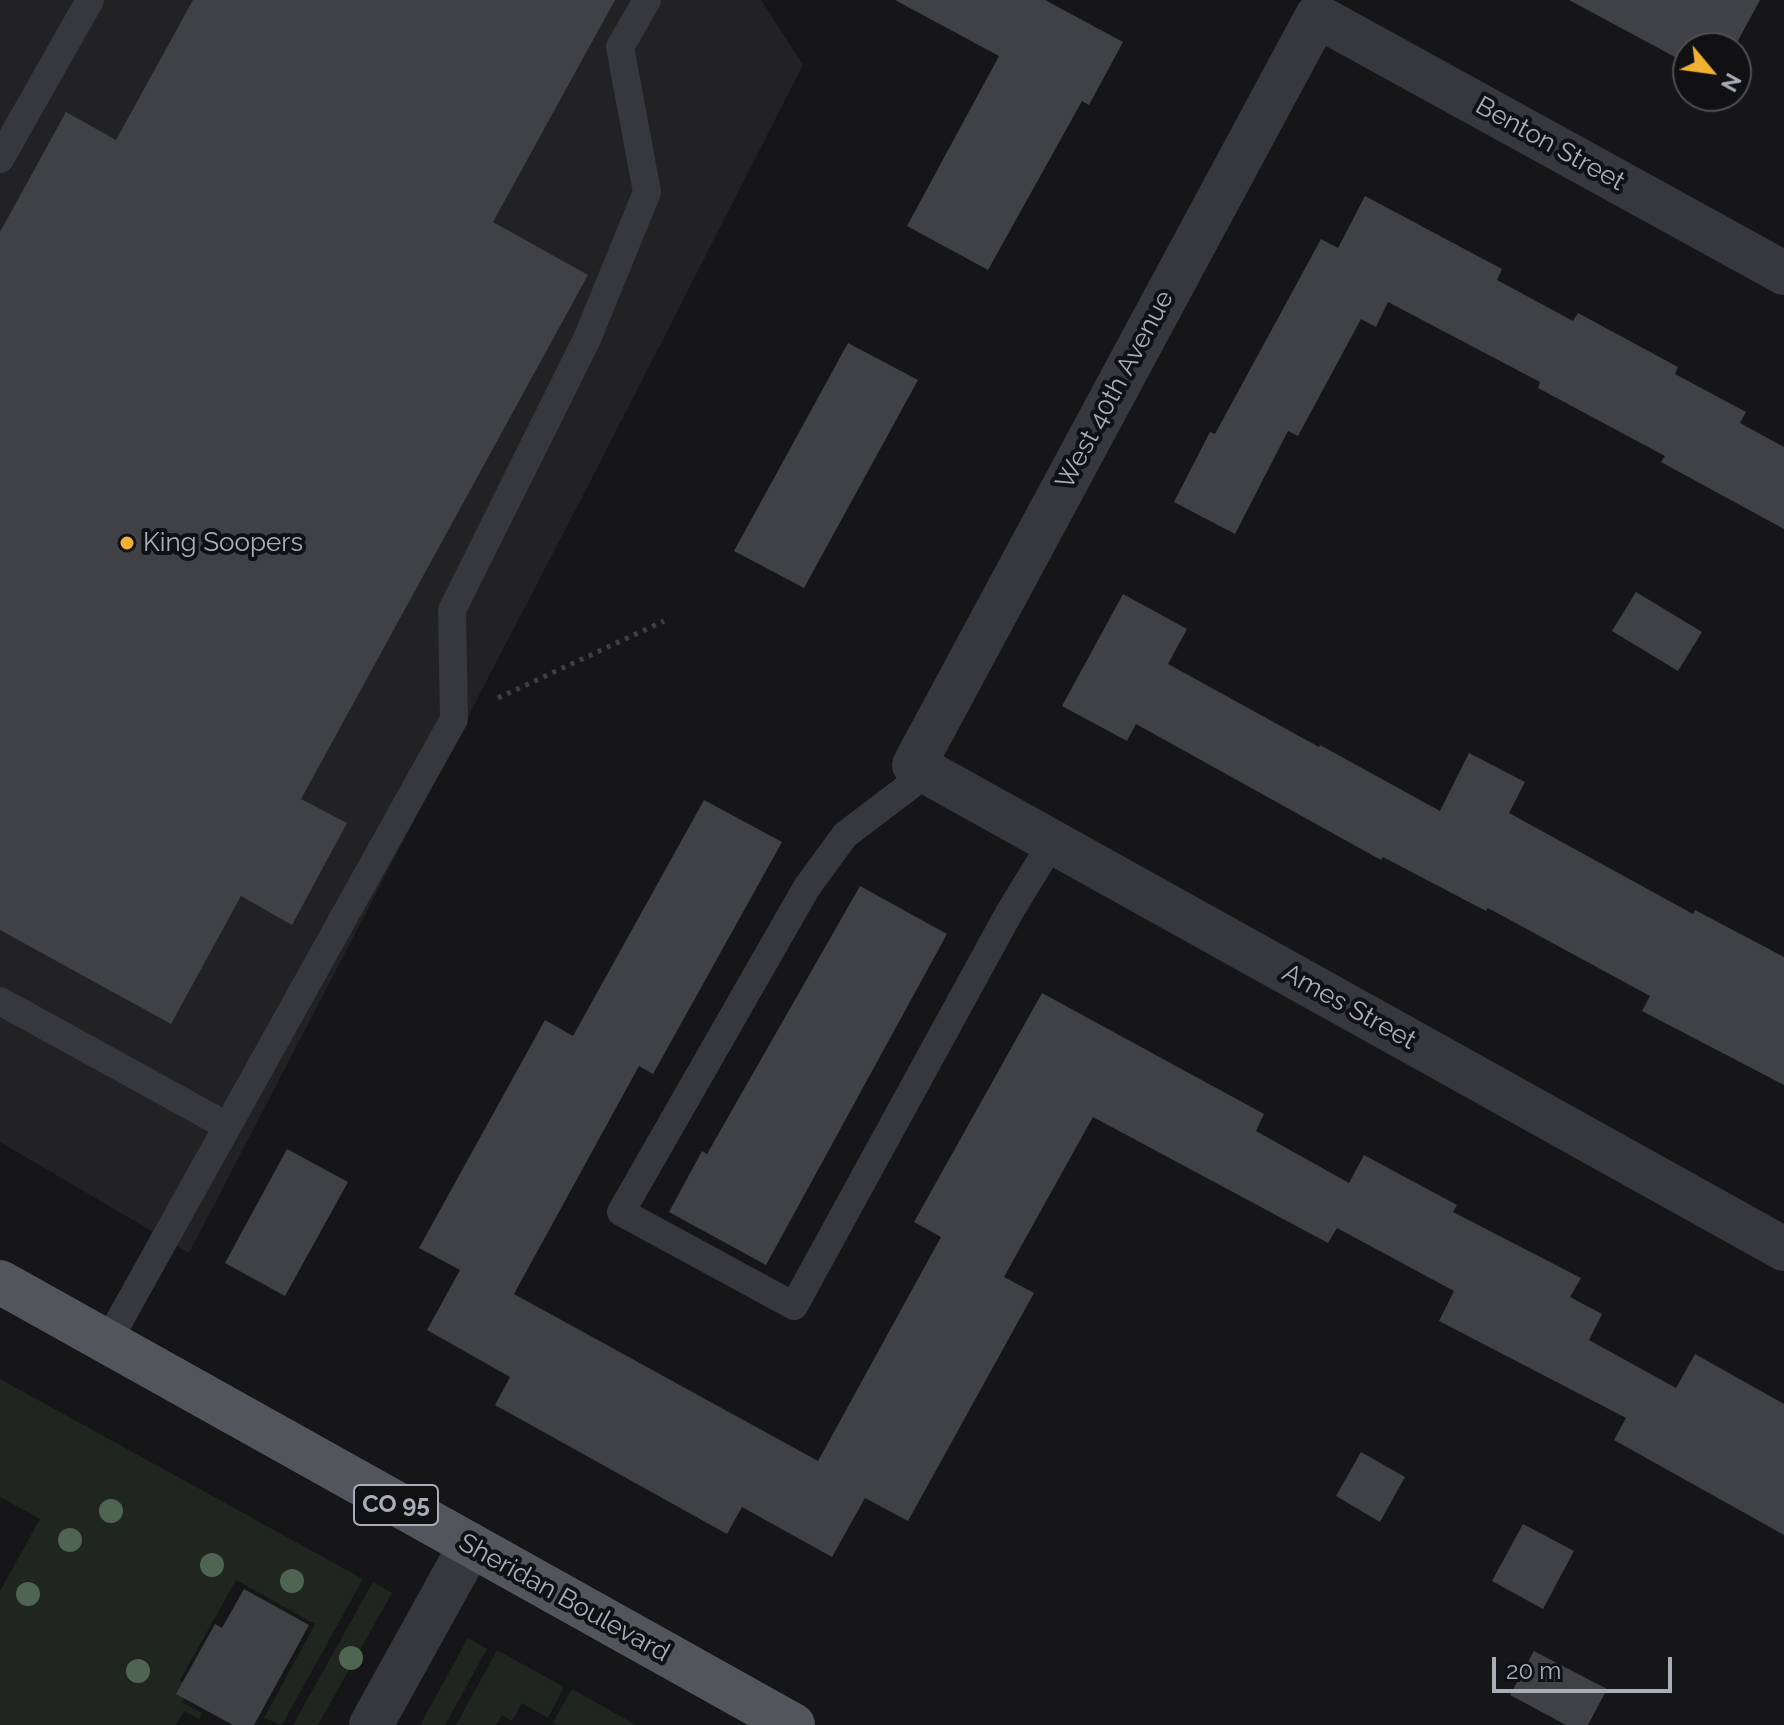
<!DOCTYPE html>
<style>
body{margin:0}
#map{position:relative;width:1784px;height:1725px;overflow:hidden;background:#161618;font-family:Raleway,sans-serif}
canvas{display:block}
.north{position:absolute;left:1672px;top:32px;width:80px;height:80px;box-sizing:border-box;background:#111113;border:2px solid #4d4f55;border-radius:50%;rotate:119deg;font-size:22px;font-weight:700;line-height:32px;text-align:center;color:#a8adb8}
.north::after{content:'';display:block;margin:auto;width:28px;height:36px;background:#f2b134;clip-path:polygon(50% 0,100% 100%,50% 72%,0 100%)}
.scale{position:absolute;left:1492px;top:1657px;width:180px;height:36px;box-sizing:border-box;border:4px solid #a8adb8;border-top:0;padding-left:10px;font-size:24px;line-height:28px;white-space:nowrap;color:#a8adb8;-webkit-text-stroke:6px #111113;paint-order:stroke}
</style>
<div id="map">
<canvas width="1784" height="1725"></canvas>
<div class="north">N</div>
<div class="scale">20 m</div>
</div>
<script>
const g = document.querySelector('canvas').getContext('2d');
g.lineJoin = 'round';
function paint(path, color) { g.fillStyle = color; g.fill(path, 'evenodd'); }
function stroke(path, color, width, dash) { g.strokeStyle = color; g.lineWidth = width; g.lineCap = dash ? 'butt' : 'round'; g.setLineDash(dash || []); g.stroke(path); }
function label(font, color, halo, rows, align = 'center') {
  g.font = font + ' Raleway,sans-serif'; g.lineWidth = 8; g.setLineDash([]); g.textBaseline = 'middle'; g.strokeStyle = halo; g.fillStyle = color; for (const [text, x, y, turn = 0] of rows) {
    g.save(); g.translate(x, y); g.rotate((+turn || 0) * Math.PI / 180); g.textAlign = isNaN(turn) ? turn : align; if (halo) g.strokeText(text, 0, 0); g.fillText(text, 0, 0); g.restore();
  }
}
const built = new Path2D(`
 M0 0H761L803 65 591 480 189 1253 0 1142Z`);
const green = new Path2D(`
 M0 1379 363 1579 282 1725 264 1718 315 1624 236 1580 180 1680 191 1687 182 1702 202 1713 199 1719 184 1711 176 1725H0V1591L40 1519 0 1497Z
 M373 1582 392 1593 318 1725H293Z
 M468 1638 487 1649 445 1725H420Z
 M497 1650 564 1687 548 1718 522 1703 512 1721 502 1715 496 1725H456Z
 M572 1689 636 1725H558L553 1722Z`);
const building = new Path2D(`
 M193 0H615L493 222 588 275 301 799 347 823 292 925 241 896 171 1024 0 930V232L66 112 116 140Z
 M895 0H1045L1123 42 1089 105 1082 101 988 270 907 226 999 56Z
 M1569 0H1760L1734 48H1688V64Z
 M1365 196 1502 269 1497 280 1573 321 1578 313 1678 367 1675 374 1746 412 1740 423 1784 447V529L1661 462 1665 456 1538 388 1540 382 1388 302 1376 327 1361 319 1298 436 1288 431 1235 534 1174 502 1210 432 1215 434 1321 239 1338 248Z
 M848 343 918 380 804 588 734 551Z
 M1636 592 1702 632 1678 671 1612 631Z
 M1123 594 1187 629 1168 664 1319 747 1320 745 1440 811 1469 753 1525 782 1509 813 1693 914 1695 910 1784 957V1085L1642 1011 1650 996 1488 908 1486 911 1383 857 1381 860 1136 724 1127 741 1062 706Z
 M704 800 782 842 653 1074 639 1066 514 1294 818 1461 941 1237 914 1222 1042 993 1264 1114 1256 1131 1349 1183 1364 1155 1457 1205 1453 1212 1581 1278 1570 1297 1602 1314 1589 1340 1676 1388 1695 1354 1784 1404V1535L1614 1440 1626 1418 1439 1321 1454 1291 1337 1228 1328 1243 1093 1117 1004 1277 1034 1293 908 1521 865 1498 832 1557 742 1507 727 1534 495 1405 510 1377 427 1330 460 1270 419 1248 545 1020 573 1036Z
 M860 886 947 934 766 1265 669 1212 702 1151 707 1154Z
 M287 1149 348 1182 285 1296 225 1263Z
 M1361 1452 1405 1477 1380 1522 1336 1496Z
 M1523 1524 1574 1551 1543 1609 1492 1581Z
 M244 1589 309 1625 254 1725H233L176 1694 215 1624 222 1628Z
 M1534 1651 1607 1689 1588 1725H1566L1510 1695Z`);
const path = new Path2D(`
 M498 698 664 621`);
const lane = new Path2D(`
 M0 159 90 0
 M928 772 845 835 807 887 621 1212 794 1306 1009 913 1053 841
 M0 1001 227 1126
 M108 1341 454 719 452 610 587 339 647 192 620 47 647 0`);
const street = new Path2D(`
 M1784 273 1317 16 914 765 1784 1249
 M371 1725 470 1546`);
const primary = new Path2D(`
 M0 1282 793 1725`);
const trees = [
 [111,1511],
 [70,1540],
 [212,1565],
 [292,1581],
 [28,1594],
 [351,1658],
 [138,1671]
];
const markers = [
 [127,543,8,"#f2b134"]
];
const shields = [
 [396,1505,84]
];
const shieldNames = [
 ["CO 95",396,1505]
];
const streetNames = [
 ["Benton Street",1550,144,29],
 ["West 40th Avenue",1115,390,-62],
 ["Ames Street",1349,1007,29],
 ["Sheridan Boulevard",564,1598,29]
];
const poiNames = [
 ["King Soopers",143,543]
];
paint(built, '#222225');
paint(green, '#1e261f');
paint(building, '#404145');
stroke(path, '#3d3f44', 5, [4, 6]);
stroke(lane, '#37383d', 28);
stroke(street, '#37383d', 44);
stroke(primary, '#53555c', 44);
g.fillStyle = '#506452';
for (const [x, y] of trees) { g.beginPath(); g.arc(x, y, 12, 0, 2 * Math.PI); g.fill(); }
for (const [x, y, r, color] of markers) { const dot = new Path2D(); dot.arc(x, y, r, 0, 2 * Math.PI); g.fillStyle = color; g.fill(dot); stroke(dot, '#111113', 3); }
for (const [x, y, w] of shields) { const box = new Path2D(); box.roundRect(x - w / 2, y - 20, w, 40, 6); g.fillStyle = '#111113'; g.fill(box); stroke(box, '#a8adb8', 2); }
label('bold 24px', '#a8adb8', null, shieldNames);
label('26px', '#a8adb8', '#111113', streetNames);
label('26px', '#a8adb8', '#111113', poiNames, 'left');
</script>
